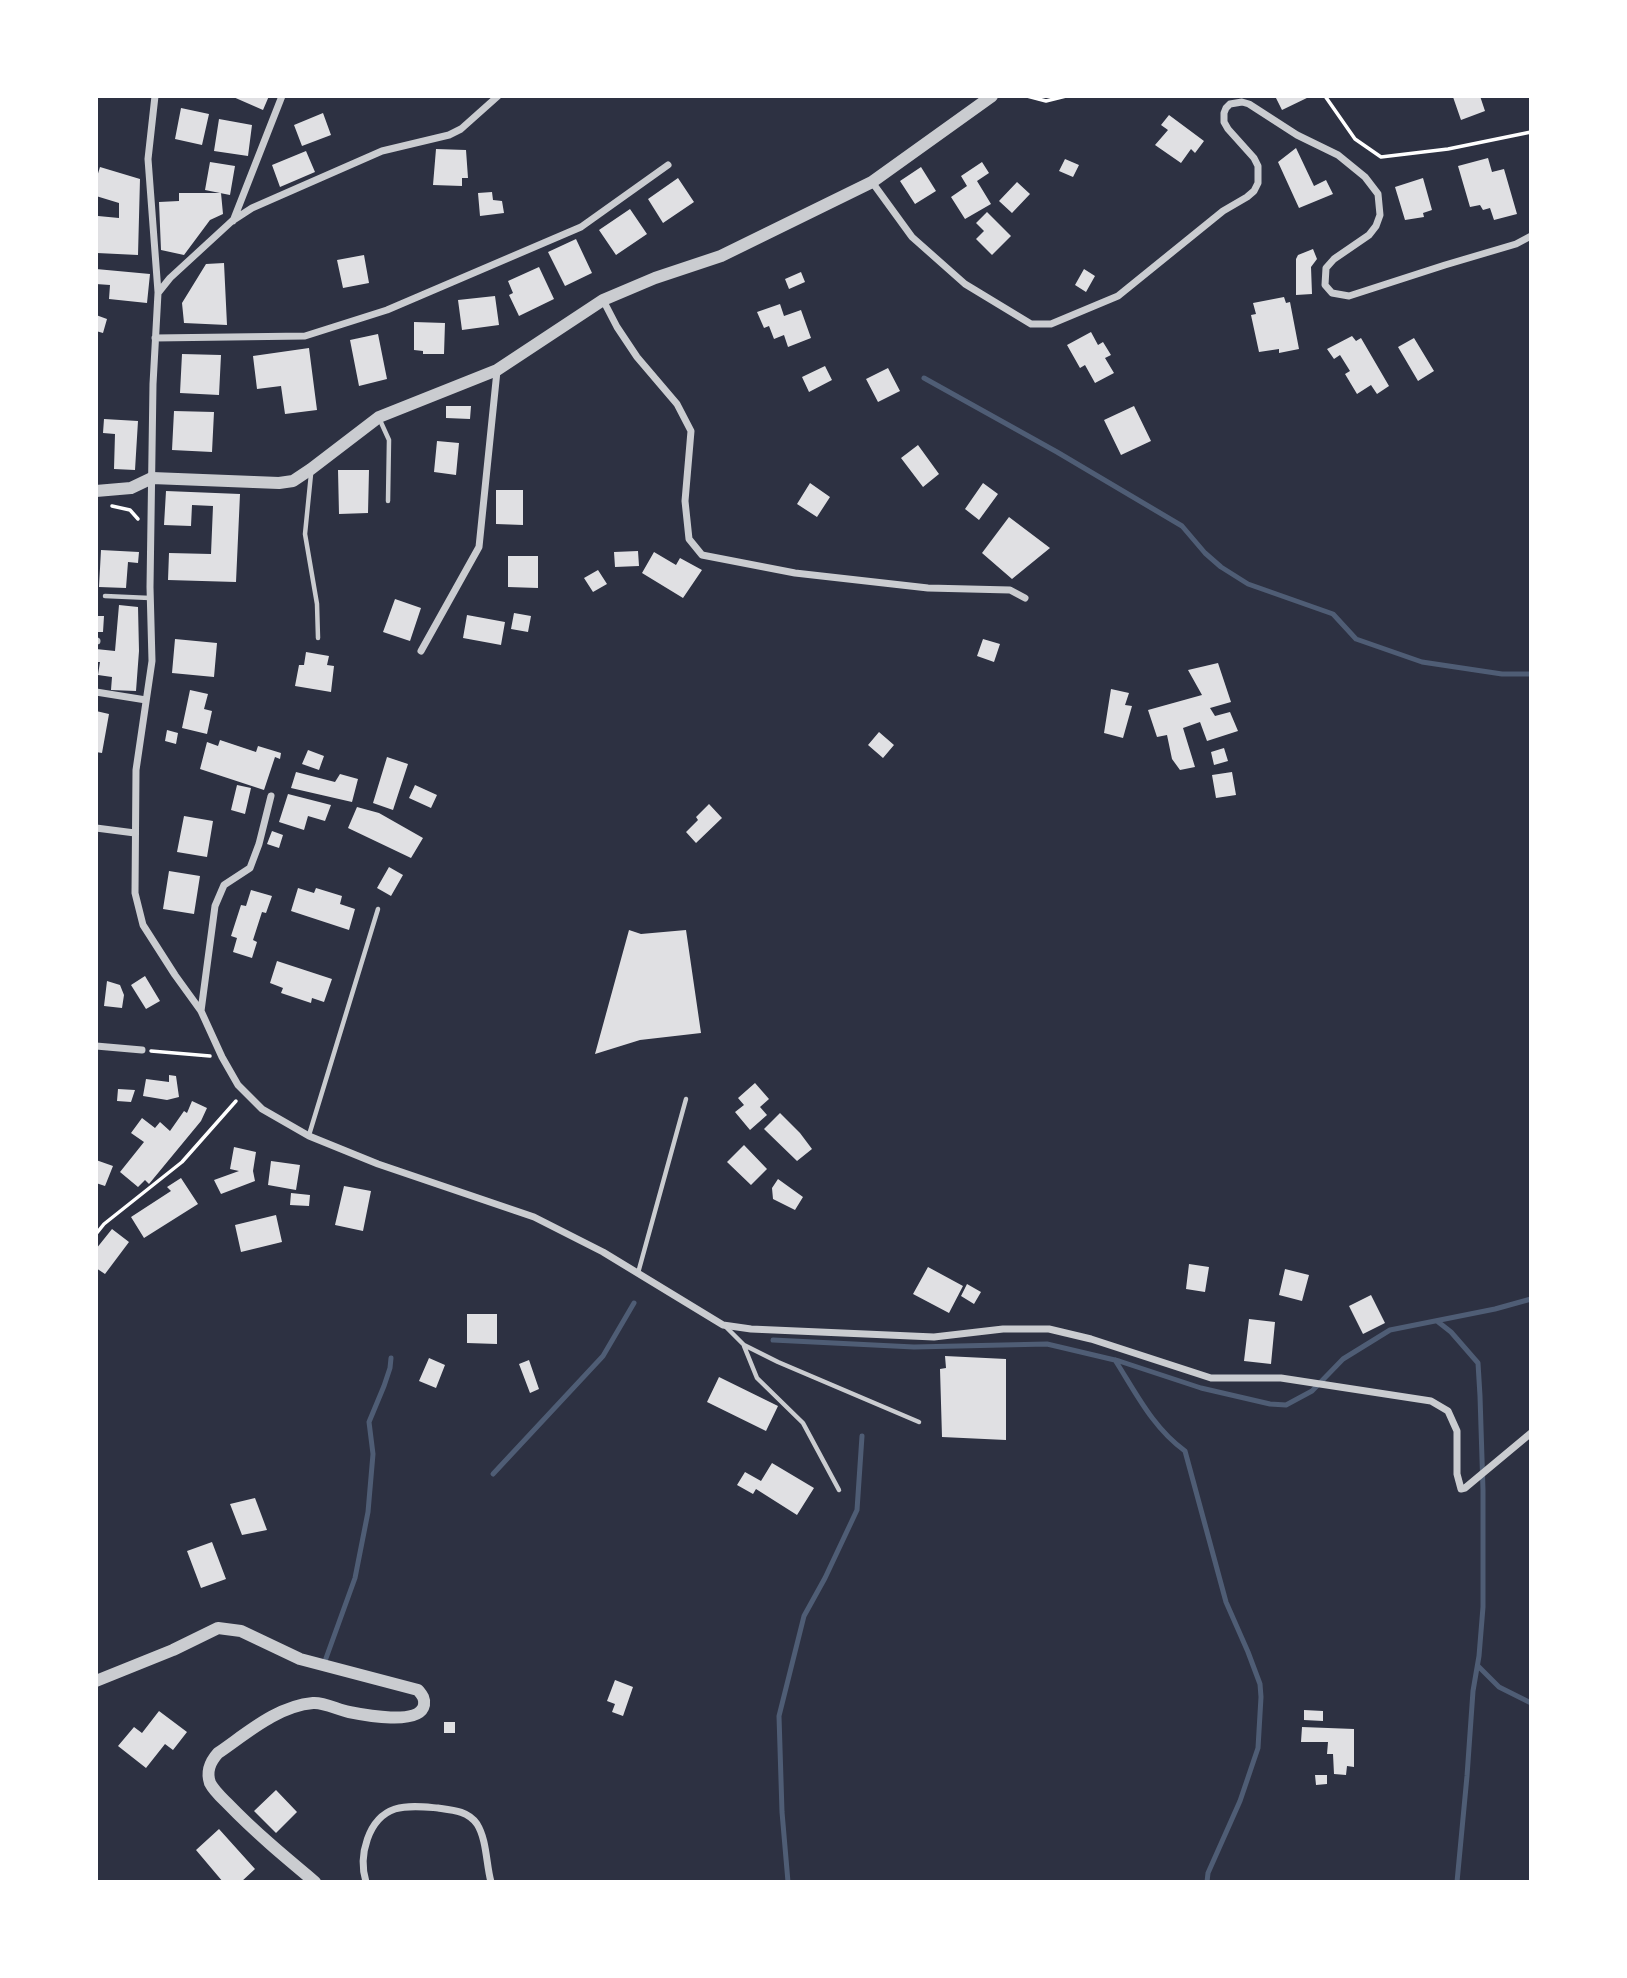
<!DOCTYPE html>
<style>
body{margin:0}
#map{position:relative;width:1627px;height:1978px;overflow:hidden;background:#2d3142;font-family:Georgia,serif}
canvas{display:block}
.frame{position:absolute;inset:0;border:98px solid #fff;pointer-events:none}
</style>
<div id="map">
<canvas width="1627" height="1978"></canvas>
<div class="frame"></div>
</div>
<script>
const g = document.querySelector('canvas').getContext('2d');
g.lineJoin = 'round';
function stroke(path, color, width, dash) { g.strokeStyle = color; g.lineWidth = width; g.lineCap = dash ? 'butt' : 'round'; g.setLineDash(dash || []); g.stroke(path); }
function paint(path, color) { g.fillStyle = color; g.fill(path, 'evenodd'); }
const stream = new Path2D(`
 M924 378 1057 452 1182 526 1205 553 1221 567 1248 584 1333 614 1356 639 1422 662 1502 674H1531
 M1437 1321 1451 1332 1478 1363 1480 1396 1483 1490V1607L1479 1656 1473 1691 1467 1776 1457 1882
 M773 1340 914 1347 1047 1344 1119 1361 1201 1388 1270 1404 1286 1405 1312 1391 1343 1359 1390 1330 1495 1309 1531 1299
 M1115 1360C1136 1393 1153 1428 1185 1451L1226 1602 1248 1652 1260 1684 1261 1697 1258 1748 1240 1801 1208 1873 1207 1882
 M493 1474 603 1356 634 1303
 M325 1661 355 1578 368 1512 373 1454 369 1422 384 1386 390 1368 391 1358
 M1478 1666 1499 1687 1531 1703
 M788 1882 782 1812 779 1716 804 1616 825 1578 857 1510 862 1436`);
const building = new Path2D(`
 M231 96H269L263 110Z
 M1275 96H1311L1282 110Z
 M1480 96 1485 111 1461 120 1453 97Z
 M181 108 209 114 202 145 175 139Z
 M323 113 331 135 302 146 294 125Z
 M1169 115 1204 141 1195 153 1191 149 1181 163 1155 145 1168 130 1161 125Z
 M219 119 252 125 248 156 214 151Z
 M1296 148 1314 186 1326 180 1333 194 1299 208 1278 162Z
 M436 149 466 150 468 178H462V186L433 185Z
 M306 151 315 172 280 187 272 165Z
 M1488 158 1492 172 1504 169 1517 214 1494 220 1490 208 1483 210 1480 205 1470 207 1458 166Z
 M1065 159 1079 165 1073 177 1059 171Z
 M210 162 235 166 230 195 205 190Z
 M982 162 989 173 977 181 991 204 965 219 951 197 967 186 961 176Z
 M100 167 140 179 138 255 97 253 98 216 119 218V203L96 196V180Z
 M921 167 936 191 915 204 900 181Z
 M678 178 694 202 663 223 648 199Z
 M1423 178 1432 210 1423 213 1424 217 1405 220 1395 187Z
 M1017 182 1030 194 1012 213 999 201Z
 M492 192 493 200 502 201 504 213 480 216 478 193Z
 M179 193H221L223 214 210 220 184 255 161 250 159 202 179 201Z
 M630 209 647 234 616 255 599 230Z
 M987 212 1011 236 992 255 976 239 984 231 976 223Z
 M576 239 592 273 565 286 548 252Z
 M1313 249 1317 259 1311 267 1312 294 1296 295V259L1298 255Z
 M364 255 369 283 343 288 337 260Z
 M224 263 227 325 184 323 182 303 206 264Z
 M539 267 554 299 519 316 509 295 513 293 508 281Z
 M96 269 150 274 147 303 109 299 110 285 96 284Z
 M1084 269 1095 276 1086 292 1075 285Z
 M801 272 805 282 789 289 785 279Z
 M495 296 499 325 462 330 458 300Z
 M1284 297 1286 303 1290 302 1299 349 1279 353V349L1259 352 1251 315 1256 314 1253 303Z
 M780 304 784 316 801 310 811 338 788 347 784 335 774 339 769 326 764 328 757 312Z
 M96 315 107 319 103 333 96 331Z
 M414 322 445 323 444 354H423V351L414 350Z
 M1091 332 1098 345 1103 342 1111 355 1105 358 1114 373 1095 383 1085 365 1080 368 1067 345Z
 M378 334 387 379 359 386 350 340Z
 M1352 336 1356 341 1361 338 1389 386 1377 394 1371 385 1357 394 1345 374 1350 371 1340 355 1334 359 1327 349Z
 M1414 338 1434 371 1418 381 1398 347Z
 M309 348 317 410 285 414 281 386 257 389 253 356Z
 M182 354 221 355 219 395 180 393Z
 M825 366 832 380 809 392 802 377Z
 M888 368 900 391 878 402 866 379Z
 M446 406H471L470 419 446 418Z
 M1134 406 1151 441 1121 455 1104 420Z
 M174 411 214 412 212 452 172 450Z
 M104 419 138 421 135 470 114 469 115 434 103 433Z
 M437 441 459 443 456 475 434 472Z
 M918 445 939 474 923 487 901 458Z
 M338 470H369L368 513 339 514Z
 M810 483 830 497 817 517 797 504Z
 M983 483 998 494 979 520 965 509Z
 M496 490H523V525L496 524Z
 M166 491 240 494 236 582 168 580 169 553 211 554 213 506 192 505 191 526 164 525Z
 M1009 517 1050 548 1012 579 982 553Z
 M101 550 139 552 138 563 128 562 126 588 99 587Z
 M638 551 639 566 615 567 614 552Z
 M654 552 676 565 680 558 702 570 683 598 642 573Z
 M508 556H538V588L508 587Z
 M598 570 607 584 593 592 584 578Z
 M395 599 421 608 410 641 383 632Z
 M119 605 138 607 139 651 136 691 111 690 112 677 98 675 100 662H96V649L115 651Z
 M514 613 531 616 528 632 511 629Z
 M467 615 505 622 501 645 463 638Z
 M96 616H104L103 632H96Z
 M175 639 217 643 214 677 172 673Z
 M983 639 1000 644 994 662 977 656Z
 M306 652 329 656 327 665 334 666 331 692 295 686 299 665H304Z
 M1218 663 1231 702 1210 708 1215 716 1230 712 1238 731 1207 741 1200 722 1183 728 1195 767 1180 770 1172 759 1167 735 1157 737 1148 710 1202 695 1188 670Z
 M1111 689 1129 693 1125 705 1132 706 1123 738 1104 733Z
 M190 690 208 694 204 709 212 711 207 734 182 728Z
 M96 711 109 714 102 753 96 752Z
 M167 730 178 733 176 744 165 741Z
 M879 732 894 745 883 758 868 745Z
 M220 740 256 752 258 746 281 753 280 759 275 757 264 790 200 769 207 742 218 746Z
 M1224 748 1228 761 1214 765 1211 752Z
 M308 750 324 756 319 770 302 764Z
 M387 757 408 764 393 810 373 803Z
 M296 772 335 782 340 774 358 779 352 802 291 788Z
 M1232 772 1236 795 1216 798 1212 775Z
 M237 785 251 788 245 814 231 810Z
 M415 785 437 795 431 808 409 798Z
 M288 794 331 805 325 821 308 816 304 830 279 822Z
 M709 804 722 818 696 843 686 832 698 820 696 817Z
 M357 807 379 813 423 838 411 858 348 828Z
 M184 816 213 821 207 857 177 852Z
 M272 831 283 835 279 848 267 844Z
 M389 867 403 875 391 896 377 888Z
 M169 871 200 876 194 914 163 909Z
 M298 888 314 893 316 888 342 896 340 904 355 909 349 930 291 911Z
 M251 890 272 896 266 913 262 912 253 940 257 942 252 958 233 952 237 938 231 936 241 905 246 906Z
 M629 930 641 934 686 930 701 1033 640 1040 595 1054Z
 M277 961 332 979 324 1002 312 998 311 1003 281 993 283 988 270 983Z
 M145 976 160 1001 146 1009 131 985Z
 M107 981 120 985 124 995 122 1008 104 1006Z
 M169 1075 176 1076 179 1097 167 1100 143 1096 146 1079 169 1082Z
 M755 1083 769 1099 760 1107 767 1115 750 1130 735 1112 744 1105 738 1098Z
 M118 1089 135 1090 131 1102 117 1101Z
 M192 1101 207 1108 201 1121 149 1184 145 1180 138 1187 120 1172 144 1142 131 1133 142 1118 155 1128 160 1122 170 1131 184 1111 187 1113Z
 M780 1113 800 1133 812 1149 797 1161 764 1129Z
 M744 1145 767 1169 751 1185 727 1162Z
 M234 1147 256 1152 253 1171 255 1181 221 1194 214 1180 239 1171 230 1169Z
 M96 1160 113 1166 105 1186 96 1183Z
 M271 1161 300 1165 296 1190 268 1185Z
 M181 1178 198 1204 144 1238 131 1217 171 1191 167 1187Z
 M778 1179 803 1197 795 1210 773 1199 772 1188Z
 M344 1186 371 1191 363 1231 335 1225Z
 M291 1193 310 1195 309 1206 290 1205Z
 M276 1215 282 1242 241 1252 235 1225Z
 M112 1229 129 1242 105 1274 96 1268V1249Z
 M1189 1264 1209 1267 1205 1292 1186 1289Z
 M928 1267 963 1286 949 1313 913 1294Z
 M1285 1269 1309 1275 1302 1301 1279 1295Z
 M967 1284 981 1292 974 1304 961 1296Z
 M1371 1295 1385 1323 1363 1334 1349 1306Z
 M467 1314H497V1344L467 1343Z
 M1249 1319 1275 1322 1271 1364 1244 1361Z
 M945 1356 1006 1359V1440L942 1437 940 1369 946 1368Z
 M429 1358 445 1365 436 1388 419 1381Z
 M529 1360 539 1389 530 1393 519 1364Z
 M719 1377 778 1406 766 1431 707 1402Z
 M772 1463 814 1488 797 1515 756 1489 753 1494 737 1485 745 1472 761 1481Z
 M255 1498 267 1530 242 1535 230 1504Z
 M212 1542 226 1579 201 1588 187 1551Z
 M615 1680 633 1687 623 1716 612 1712 615 1704 607 1701Z
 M1304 1710 1323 1711V1721L1304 1720Z
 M159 1711 187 1732 173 1750 165 1744 146 1768 118 1746 134 1727 142 1733Z
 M444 1722H455V1733H444Z
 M1302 1727 1354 1729V1767L1347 1766 1346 1775 1334 1774 1333 1754H1327L1328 1742H1301Z
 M1315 1775H1327V1784L1316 1785Z
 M276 1790 297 1812 276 1833 254 1811Z
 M219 1829 255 1869 241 1882H223L196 1850Z`);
const path = new Path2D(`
 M1027 96 1046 101 1066 96
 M1325 96 1355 139 1381 157 1448 149 1531 132
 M112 506 130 510 138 519
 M151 1051 210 1056
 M96 1234 104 1224 182 1162 236 1101`);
const service = new Path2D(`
 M379 418 389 440 388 501
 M311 474 305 534 317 604 318 638
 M105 596 150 598
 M309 1135 378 909
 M638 1273 686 1099
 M724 1325 744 1345 778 1362 919 1422
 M744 1346 757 1378 803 1423 839 1490`);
const minor = new Path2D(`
 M155 96 148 159 158 292
 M498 96 461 129 449 135 382 151 252 208 232 221 170 278 158 293 153 384 150 587 152 661 136 770 135 893 143 925 175 975 201 1011 222 1057 238 1085 262 1109 309 1136 378 1164 534 1217 603 1252 723 1325 751 1329 934 1337 1003 1329H1049L1091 1339 1211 1378H1281L1431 1401 1448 1411 1457 1431V1474L1461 1489 1465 1488 1531 1433
 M872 182 912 237 965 284 1031 324H1051L1118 296 1223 211 1247 197 1254 191 1258 183V166L1254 158 1228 129 1224 122V113L1226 108 1230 104 1242 102 1249 104 1297 135 1338 155 1365 177 1378 194 1380 215 1376 226 1369 235 1334 259 1326 268 1325 285 1332 293 1349 296 1445 265 1516 244 1531 236
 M233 221 282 96
 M603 300 617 327 637 357 677 404 691 431 685 501 689 539 702 555 795 573 928 588 1010 590 1025 598
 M155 338 305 336 387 310 581 227 668 165
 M96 641H97
 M421 651 479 547 497 371
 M96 692 146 700
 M96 828 135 833
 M201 1011 215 906 224 885 250 868 259 844 271 796
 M96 1046 142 1050
 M366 1882C358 1856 368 1818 395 1809 409 1805 425 1807 438 1808 453 1810 468 1811 477 1824 487 1840 486 1864 491 1882`);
const tertiary = new Path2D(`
 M96 491 131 488 152 478 279 483 293 481 311 469 379 417 497 370 603 300 655 278 721 256 872 182 992 96
 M96 1681 173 1650 218 1628 241 1631 300 1659 418 1690C422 1695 425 1698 424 1705 420 1726 364 1715 349 1712 338 1710 324 1702 313 1703 277 1706 246 1734 218 1753 210 1762 206 1771 210 1783 214 1791 222 1798 228 1804 255 1832 285 1857 315 1882`);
stroke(stream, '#4f5d75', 5);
paint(building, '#e0e0e3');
stroke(path, '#fff', 3.5);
stroke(service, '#caccd0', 4.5);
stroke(minor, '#caccd0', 7);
stroke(tertiary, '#caccd0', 12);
</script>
